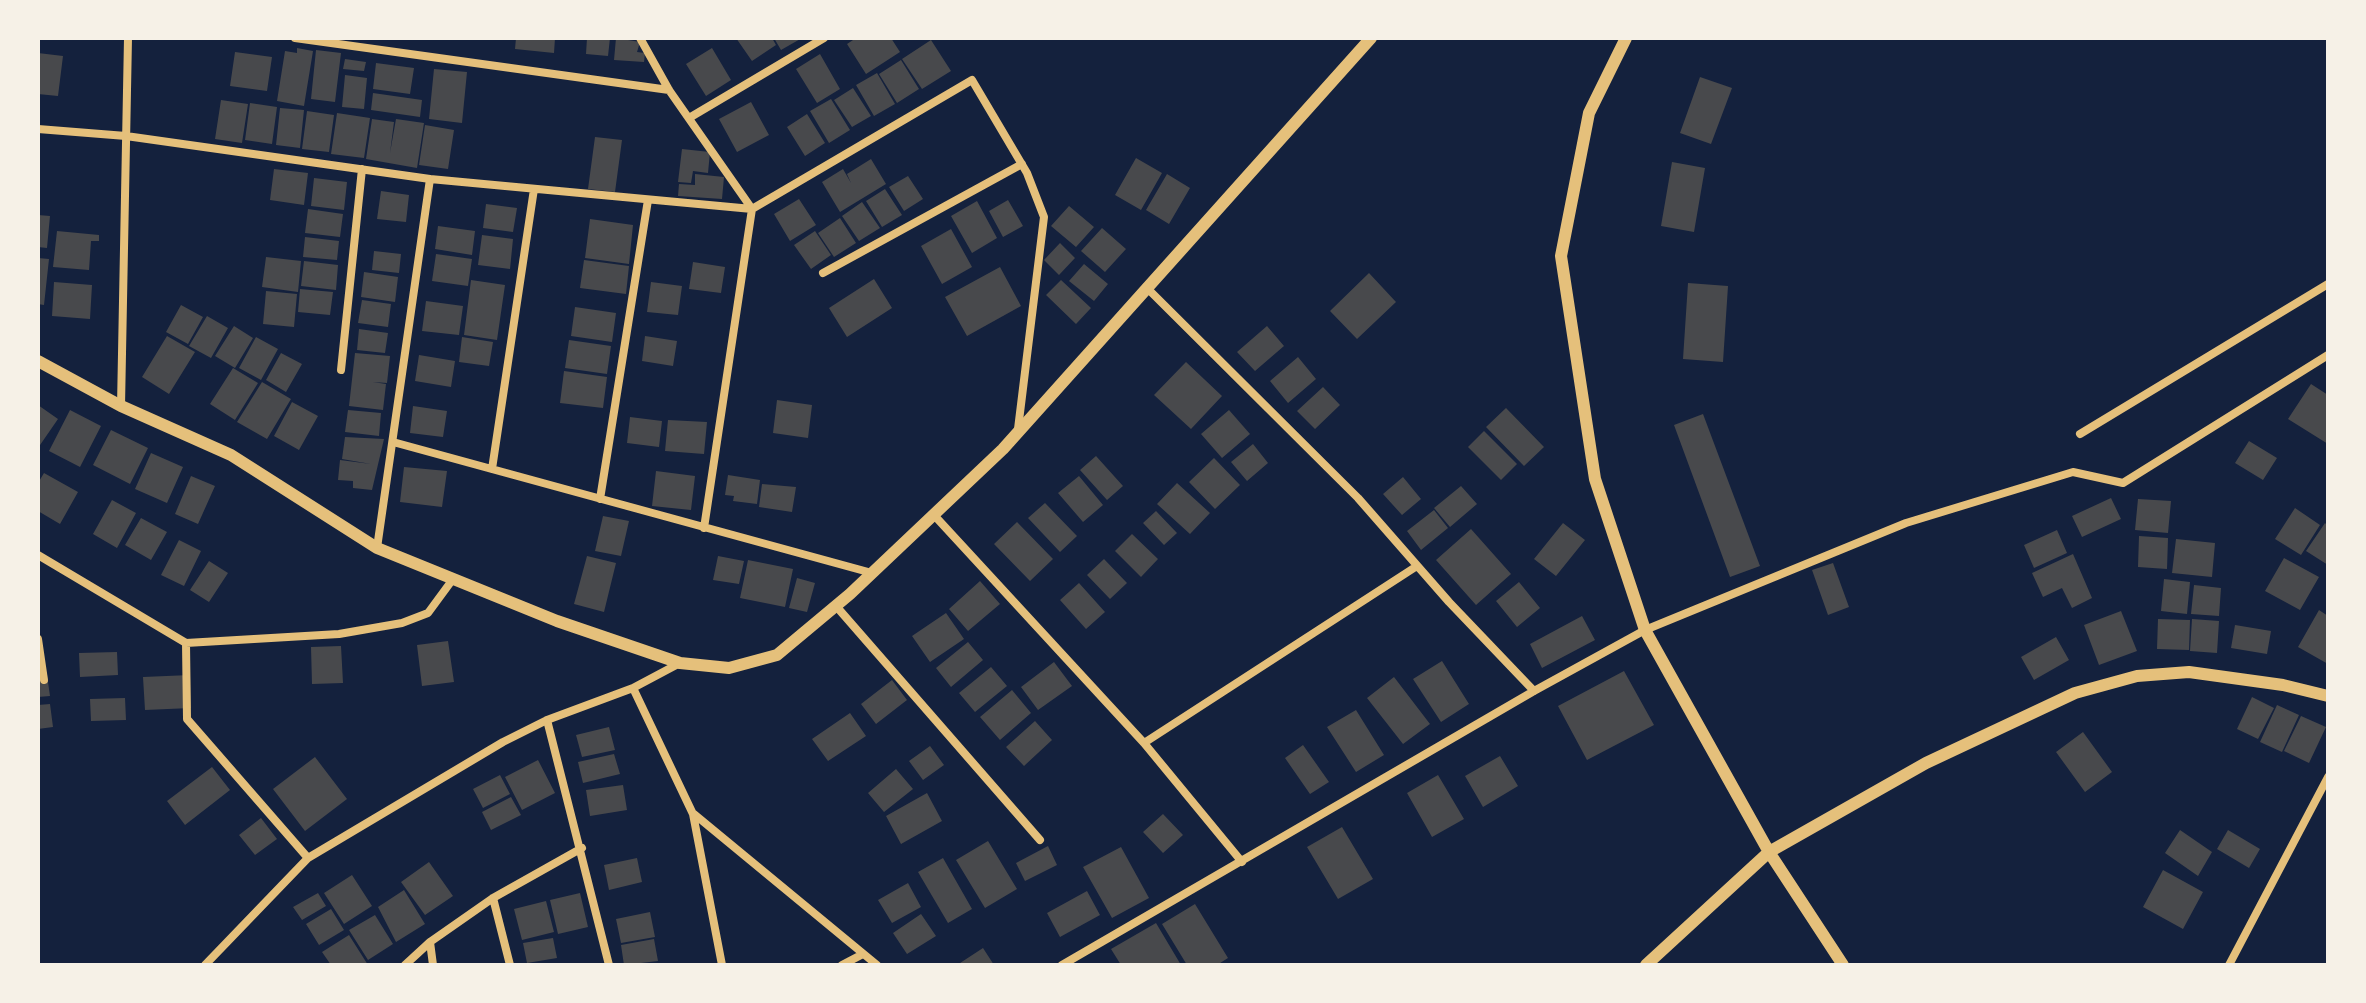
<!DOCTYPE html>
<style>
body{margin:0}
#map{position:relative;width:2366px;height:1003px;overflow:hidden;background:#14213d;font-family:"Roboto Condensed",sans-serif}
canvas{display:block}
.frame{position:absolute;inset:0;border:40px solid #f6f1e7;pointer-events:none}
</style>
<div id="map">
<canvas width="2366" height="1003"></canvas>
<div class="frame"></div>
</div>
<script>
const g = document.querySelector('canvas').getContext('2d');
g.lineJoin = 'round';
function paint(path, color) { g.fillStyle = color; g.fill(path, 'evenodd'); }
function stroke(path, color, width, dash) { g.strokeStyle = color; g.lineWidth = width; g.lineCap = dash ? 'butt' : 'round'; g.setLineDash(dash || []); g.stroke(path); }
const building = new Path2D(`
 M516 38H555L554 53 515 49Z
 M587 38H610L608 56 586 54Z
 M616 38 640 42 637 52 645 53 644 62 614 60Z
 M736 38H772L776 45 752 61Z
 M774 38H802L781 50Z
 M856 38H891L900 52 866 74 847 44Z
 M931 40 951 71 922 89 902 59Z
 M297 48 313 51 304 106 277 101 285 51 297 53Z
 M712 48 731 80 706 96 686 64Z
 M316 50 341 53 335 102 311 99Z
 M235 52 272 57 267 91 230 86Z
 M38 53 63 56 58 96 38 94Z
 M820 54 840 89 817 103 796 69Z
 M345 59 366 62 364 71 343 69Z
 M901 60 919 89 897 103 879 74Z
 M376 63 414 68 410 94 373 89Z
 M434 69 467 72 462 123 429 119Z
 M877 73 895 104 874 116 856 85Z
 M345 75 367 78 364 109 342 107Z
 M1700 77 1732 88 1711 144 1680 133Z
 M853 88 871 116 852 127 834 100Z
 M373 93 422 100 420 117 371 110Z
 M831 99 850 130 829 143 810 111Z
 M221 100 248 104 242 143 215 139Z
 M751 102 769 135 737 152 719 119Z
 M250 103 277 107 272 144 245 140Z
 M280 108 304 110 300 148 276 145Z
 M307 111 334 115 329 152 302 149Z
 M337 113 370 118 364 158 331 154Z
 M807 114 825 143 805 156 787 127Z
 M372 119 394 122 390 153 396 119 424 123 417 168 366 159Z
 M425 125 454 130 448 169 419 165Z
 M595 137 622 140 615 192 588 189Z
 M682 149 710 152 708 173 693 171 691 183 678 182Z
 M1136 158 1162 173 1141 210 1115 195Z
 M871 159 886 184 840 212 822 182 843 169 851 183 847 174Z
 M1672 162 1705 168 1694 232 1661 226Z
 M274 169 308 173 304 205 270 200Z
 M695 174 724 177 722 199 678 196 679 184 695 185Z
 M1167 174 1190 188 1169 224 1146 210Z
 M908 176 923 199 904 211 889 187Z
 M314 178 347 182 344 210 311 206Z
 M885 189 902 215 882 227 866 201Z
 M381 191 409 195 406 222 377 219Z
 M799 199 816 225 790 241 774 214Z
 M1008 200 1023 226 1003 237 989 211Z
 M977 201 997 238 972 253 951 216Z
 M862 202 880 228 859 241 842 216Z
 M486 204 517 208 513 232 483 228Z
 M1069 206 1094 227 1076 247 1051 226Z
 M308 209 343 214 340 237 305 233Z
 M38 215 50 216 47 248 38 247Z
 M840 218 856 243 834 257 818 233Z
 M590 219 633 225 629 264 585 258Z
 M438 226 475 231 472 255 435 249Z
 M1102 228 1126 249 1105 272 1081 251Z
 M951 229 972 267 942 284 921 246Z
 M57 231 99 235V241H91L89 270 53 267Z
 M815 231 831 255 811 269 794 245Z
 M482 235 513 239 510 269 478 265Z
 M305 237 339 241 337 260 303 257Z
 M1060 243 1075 258 1059 275 1044 260Z
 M374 251 401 254 399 273 372 270Z
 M436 254 472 259 468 286 432 281Z
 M266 257 301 261 298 292 262 287Z
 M38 258 49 259 44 305 38 304Z
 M584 260 629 266 626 294 580 288Z
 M304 261 338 265 336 290 301 286Z
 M693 262 725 267 721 293 689 289Z
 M1084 264 1108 284 1094 301 1069 281Z
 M1000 267 1021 306 967 336 945 297Z
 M364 272 398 277 395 302 361 297Z
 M1369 273 1396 302 1357 339 1330 311Z
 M874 279 892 308 847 337 829 308Z
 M471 280 505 285 497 340 464 335Z
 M1061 280 1091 308 1076 324 1046 295Z
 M54 282 92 285 90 319 52 316Z
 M651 282 682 286 678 315 647 312Z
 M1688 283 1728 286 1723 362 1683 359Z
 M300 289 333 292 330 315 298 312Z
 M266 291 297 294 294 327 263 324Z
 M362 300 391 304 388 327 358 323Z
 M426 301 463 306 459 335 422 331Z
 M181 305 203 317 188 344 166 332Z
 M575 307 616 313 612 342 571 336Z
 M207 316 228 328 211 358 189 346Z
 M234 326 253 338 235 368 215 356Z
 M1267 326 1284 346 1255 371 1237 352Z
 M359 329 388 333 385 353 357 350Z
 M167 336 195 352 169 394 142 377Z
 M645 336 677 341 673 366 642 361Z
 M256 337 278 349 261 380 239 368Z
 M462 337 493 342 489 366 459 362Z
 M569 340 611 346 607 374 565 368Z
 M281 353 302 364 286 392 266 380Z
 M355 353 390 356 387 383 373 382 386 384 383 410 349 406Z
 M419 355 455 361 451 387 415 381Z
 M1298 357 1316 379 1288 403 1270 381Z
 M1186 362 1222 396 1191 429 1154 395Z
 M233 368 258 383 235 420 210 404Z
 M564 371 607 377 603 408 560 403Z
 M262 382 291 399 267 439 237 422Z
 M2311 384 2328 395V444L2288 419Z
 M1323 387 1340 405 1315 429 1297 411Z
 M777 400 812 405 808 438 773 433Z
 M292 402 318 416 299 450 274 436Z
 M38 405 58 419 38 448Z
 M413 406 447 411 443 437 410 433Z
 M1506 408 1544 447 1524 466 1486 427Z
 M70 410 101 426 80 467 49 451Z
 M348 410 381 413 379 436 345 432Z
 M1229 410 1250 434 1222 458 1201 434Z
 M1703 414 1760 566 1730 577 1674 425Z
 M630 417 662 421 659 447 627 443Z
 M668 420 707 422 704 454 665 451Z
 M111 430 148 448 130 484 93 465Z
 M1484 431 1517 464 1501 480 1468 447Z
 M345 437 384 439 372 490 353 488V481L338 480 340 460 371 464 342 459Z
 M2249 441 2277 458 2263 480 2235 463Z
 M1253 444 1268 463 1247 481 1231 462Z
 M151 453 183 467 167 503 135 489Z
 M1096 456 1123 486 1107 500 1080 470Z
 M1214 458 1240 485 1215 509 1189 482Z
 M404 467 447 471 442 507 400 502Z
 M656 471 695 476 691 510 652 506Z
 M44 473 78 492 60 524 38 511V483Z
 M728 475 760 480 757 504 733 501 734 496 725 495Z
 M191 476 215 486 198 524 175 514Z
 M1079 476 1103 505 1083 522 1058 493Z
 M1403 477 1421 499 1402 515 1383 494Z
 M1177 483 1210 513 1190 534 1157 504Z
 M762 484 796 487 792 512 759 507Z
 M1461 486 1477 504 1450 527 1434 508Z
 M2111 498 2121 519 2082 537 2072 516Z
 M2138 499 2171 501 2168 533 2135 530Z
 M112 500 136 513 117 548 93 534Z
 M1045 503 1077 536 1060 552 1028 518Z
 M2295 508 2320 525 2301 555 2275 539Z
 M1434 510 1448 528 1421 550 1407 531Z
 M1156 511 1177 533 1164 545 1143 523Z
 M603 516 629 521 621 556 595 551Z
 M141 518 167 532 151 560 125 545Z
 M1017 522 1053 559 1030 581 994 544Z
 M1563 523 1585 540 1556 576 1534 559Z
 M2325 523 2328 526V565L2306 551Z
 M1471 529 1511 574 1476 605 1436 560Z
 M2057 530 2067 553 2034 568 2024 545Z
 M1132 534 1158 559 1141 577 1115 551Z
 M2139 536 2168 538 2167 569 2138 567Z
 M2176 539 2215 543 2212 577 2172 573Z
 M179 540 201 551 184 586 161 575Z
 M2073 554 2092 598 2072 608 2062 588 2043 597 2032 573Z
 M587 556 616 563 604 612 574 604Z
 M718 556 744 561 739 584 713 580Z
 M2284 558 2319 577 2300 610 2265 591Z
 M1104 559 1127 583 1110 599 1087 575Z
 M748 560 793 569 785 607 740 598Z
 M209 561 228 573 209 602 190 590Z
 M1833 563 1849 607 1828 615 1812 570Z
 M797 578 815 583 807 612 789 608Z
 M2164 579 2190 582 2187 614 2161 611Z
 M980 581 1000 604 968 631 949 609Z
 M1519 582 1540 608 1517 627 1496 601Z
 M1079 583 1105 612 1086 629 1060 600Z
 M2194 585 2221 588 2219 616 2191 614Z
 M2319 610 2328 616V664L2298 647Z
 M2121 611 2137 651 2099 665 2084 625Z
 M946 613 964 639 930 662 912 636Z
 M1582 616 1595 640 1542 668 1530 644Z
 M2158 619 2190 620 2189 650 2157 649Z
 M2192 619 2219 621 2217 653 2190 651Z
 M2235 625 2271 631 2267 654 2231 648Z
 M2056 637 2069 660 2034 680 2021 657Z
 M448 641 454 682 422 686 417 645Z
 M968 642 983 660 951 687 936 668Z
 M341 646 343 683 312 684 311 647Z
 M117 652 118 675 80 677 79 653Z
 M1442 661 1469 704 1441 722 1413 679Z
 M1054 662 1072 686 1038 710 1021 687Z
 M991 667 1007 686 975 712 959 693Z
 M1624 671 1654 725 1587 760 1558 706Z
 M47 675 50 696 38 697V676Z
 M190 675 191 708 145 710 143 677Z
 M1394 677 1430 724 1403 744 1367 698Z
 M892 680 907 700 876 724 861 704Z
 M1012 690 1031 713 1000 740 980 717Z
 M2252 697 2274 708 2258 739 2237 729Z
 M125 698 126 720 91 721 90 699Z
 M50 704 53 727 38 729V705Z
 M2277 705 2299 715 2282 752 2260 742Z
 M1356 710 1384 755 1356 772 1327 727Z
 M850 713 866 736 828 761 812 739Z
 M2301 716 2326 727 2309 763 2284 751Z
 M1035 721 1052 740 1024 766 1006 747Z
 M609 727 615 750 582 757 576 735Z
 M2083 732 2112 772 2085 792 2056 752Z
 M1303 745 1329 782 1310 794 1285 758Z
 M930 746 944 765 923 780 909 761Z
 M614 754 620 774 583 783 578 762Z
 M1500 756 1518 786 1483 807 1465 776Z
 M315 757 347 799 305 831 273 789Z
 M538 760 555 793 522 810 505 777Z
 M212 767 230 790 185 825 167 801Z
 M896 769 913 789 884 812 868 793Z
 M500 775 510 794 483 808 473 789Z
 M1438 775 1464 819 1432 837 1407 793Z
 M623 785 627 810 590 816 586 790Z
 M927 793 942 821 901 844 886 816Z
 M511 797 521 815 491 830 482 812Z
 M1163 814 1183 835 1163 853 1143 832Z
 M261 818 277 839 255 855 239 835Z
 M1342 827 1373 879 1338 899 1307 847Z
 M2180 830 2212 852 2198 876 2165 853Z
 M2228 830 2260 849 2249 868 2217 849Z
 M988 841 1017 889 985 908 956 860Z
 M1048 846 1057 865 1025 881 1016 863Z
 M1121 847 1149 898 1112 918 1083 867Z
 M637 858 642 882 609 890 604 865Z
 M943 858 972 909 948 923 918 872Z
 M429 862 453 896 425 915 401 882Z
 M2163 870 2203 892 2183 929 2143 907Z
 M352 875 372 906 344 924 324 893Z
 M908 883 921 907 892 923 878 900Z
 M404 890 425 924 396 942 378 907Z
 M1087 891 1100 915 1060 937 1047 913Z
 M318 893 326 906 302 920 293 907Z
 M580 893 588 927 558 934 550 900Z
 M546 901 554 932 522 940 514 909Z
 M1195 904 1228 958 1217 965H1187L1162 924Z
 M331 909 344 930 319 945 306 924Z
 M650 912 655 937 621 943 616 919Z
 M921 914 936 936 907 954 893 933Z
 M375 915 393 944 368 960 349 930Z
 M1156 923 1181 965H1121L1111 949Z
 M349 935 368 965H331L322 952Z
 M553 938 557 958 527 963 523 943Z
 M654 939 658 961 624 965 621 945Z
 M983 948 994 965H957Z`);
const minor = new Path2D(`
 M295 38 669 90
 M640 38 669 90 752 209 704 528
 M689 118 824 38
 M38 129 126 136 430 179 752 209 972 80 1027 173 1044 217 1018 429
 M823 273 1022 164
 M1146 287 1358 498 1449 602 1534 691
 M341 370 362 169
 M121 406 128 38
 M2080 434 2328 284
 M393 442 872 573
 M492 469 534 189
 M600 499 648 200
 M933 514 1144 743 1242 862
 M377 548 430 179
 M38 555 186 643 339 634 402 623 428 613 453 579
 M836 606 1040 840
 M38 639 44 680
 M186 643 187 719 308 858
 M633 688 693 814 722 965
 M547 720 609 965
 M1144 743 1417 566
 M694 814 877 965
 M493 898 510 965
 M430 942 493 898 582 848
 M205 965 308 858 503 742 547 720 633 688 680 663
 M405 965 430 942 433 965
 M842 965 863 954
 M1062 965 1534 691 1645 630 1906 523 2073 472 2123 483 2328 355
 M2229 965 2328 777`);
const tertiary = new Path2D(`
 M1626 38 1589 113 1561 256 1595 479 1645 630 1769 852 1843 965
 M38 361 121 406 231 455 377 548 557 621 680 663 729 668 777 655 850 594 1003 449 1371 38
 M1646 965 1769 852 1926 763 2075 693 2137 676 2189 672 2283 685 2328 696`);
paint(building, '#48494c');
stroke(minor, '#e5c07b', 8);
stroke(tertiary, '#e5c07b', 12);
</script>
